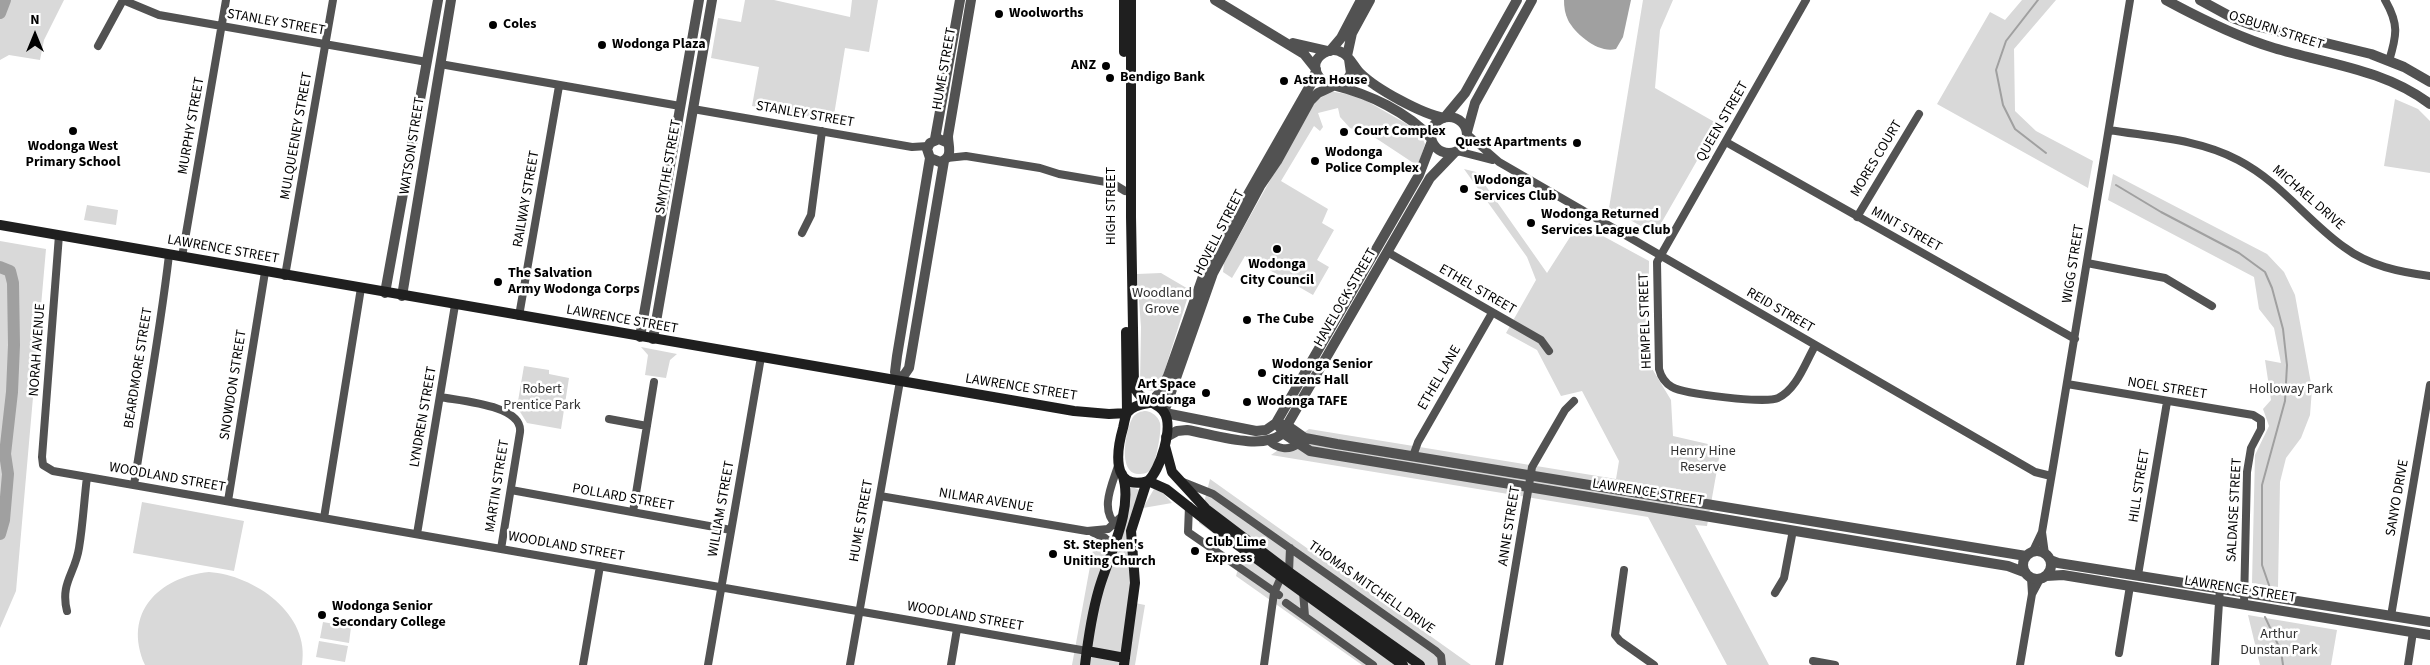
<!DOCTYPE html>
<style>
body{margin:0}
#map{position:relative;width:2430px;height:665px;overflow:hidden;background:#fff;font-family:"Source Sans 3",sans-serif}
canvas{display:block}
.north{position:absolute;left:10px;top:10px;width:50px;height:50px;-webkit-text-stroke:4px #fff;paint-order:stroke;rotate:0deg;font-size:14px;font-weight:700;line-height:20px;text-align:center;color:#000}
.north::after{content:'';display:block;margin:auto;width:18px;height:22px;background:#000;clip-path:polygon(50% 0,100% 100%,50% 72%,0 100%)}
</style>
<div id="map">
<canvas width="2430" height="665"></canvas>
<div class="north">N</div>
</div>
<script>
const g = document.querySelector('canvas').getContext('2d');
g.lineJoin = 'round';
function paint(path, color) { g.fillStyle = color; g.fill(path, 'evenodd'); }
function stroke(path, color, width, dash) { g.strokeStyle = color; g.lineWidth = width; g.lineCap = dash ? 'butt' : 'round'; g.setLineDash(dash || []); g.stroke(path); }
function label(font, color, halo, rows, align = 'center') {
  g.font = font + ' "Source Sans 3",sans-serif'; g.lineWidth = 5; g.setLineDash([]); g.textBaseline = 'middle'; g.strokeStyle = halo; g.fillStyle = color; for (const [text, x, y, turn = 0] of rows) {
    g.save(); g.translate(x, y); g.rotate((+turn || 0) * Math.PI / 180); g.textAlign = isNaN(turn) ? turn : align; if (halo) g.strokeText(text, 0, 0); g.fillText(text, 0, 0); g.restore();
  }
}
const green = new Path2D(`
 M0 0H64L44 40 40 60 9 55 0 60Z
 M745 0H774L850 17 852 0H878L869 52 845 48 833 121 752 106 759 67 711 58 718 18 741 22Z
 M1643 0H1673L1660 30 1655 88 1718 124 1655 234 1609 208Z
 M2022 0H2056L2014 49 2015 111 2036 131 2093 161 2088 188 1937 104 1990 12 2005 20Z
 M1329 91 1358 96 1419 131 1425 144 1418 166 1371 135 1350 128 1340 117 1338 108 1318 113 1323 127 1320 131 1314 126 1281 181 1328 209 1322 223 1334 230 1317 260 1329 267 1313 295 1245 256 1232 278 1223 272 1224 263 1312 105Z
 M2395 99 2418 109 2430 121V173L2384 166Z
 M1464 169 1476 172 1547 273 1579 223 1649 261 1648 362 1671 400 1673 436 1721 447 1707 526 1695 525 1769 665H1727L1648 517 1271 455 1309 429 1616 479 1619 461 1582 391 1561 396 1537 350 1506 333 1536 280 1527 257Z
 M2113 174 2267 254 2284 272 2295 295 2312 389 2310 415 2301 438 2286 458 2280 482 2278 587 2252 583 2255 455 2269 426 2263 409 2271 400 2265 360 2281 363 2274 328 2259 309 2254 277 2108 200Z
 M87 205 118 210 116 225 84 220Z
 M0 241 46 249 16 591 0 628Z
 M1161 273 1190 290 1161 382 1155 390C1147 392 1144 390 1140 383L1141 327 1137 274Z
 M641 347 677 354 670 360 666 378 645 375 648 355Z
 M524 366 549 370V374L569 378 561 429 527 423 517 407Z
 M1146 411C1152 412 1158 416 1160 423 1162 430 1156 461 1152 468 1149 473 1144 474 1138 474 1117 473 1126 428 1133 417 1136 413 1141 411 1146 411Z
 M1210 479 1471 665H1362L1236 576 1242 554 1199 523Z
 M1129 486 1140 490 1129 523 1127 539 1131 571 1130 602 1145 605 1135 665H1072L1095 539 1118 546Z
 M1154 489 1163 493 1172 503 1143 508Z
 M142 502 244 521 234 571 133 553Z
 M209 572C254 575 311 614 302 665H145C122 613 159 577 209 572Z
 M2248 615 2337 630 2331 665H2260Z
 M323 622 351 627 349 643 320 638Z
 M319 641 348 646 345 662 316 657Z`);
const water = new Path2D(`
 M1564 0H1631L1623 37 1616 49C1599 54 1575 34 1568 20 1565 14 1564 7 1564 0Z`);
const stream = new Path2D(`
 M2038 0 2006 41 1996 70 2003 105 2015 129 2046 153
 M2116 185 2161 212 2239 253 2265 272 2272 288 2283 329 2287 365 2285 401 2262 485V565L2270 588
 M2265 617 2281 651 2283 665`);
const river = new Path2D(`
 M0 13 5 0
 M0 267 10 271 13 283 14 345 12 392 5 454 8 474 4 520 0 534`);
const minor = new Path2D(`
 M123 0 159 15 427 62
 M1806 0 1657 262 1659 369C1661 377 1665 383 1672 387 1684 394 1767 404 1778 398 1797 389 1805 363 1815 346
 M2385 0C2399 24 2397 35 2389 61
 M98 46 123 0
 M440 64 680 106
 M693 109 912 147 928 146
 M2109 130C2152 137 2199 139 2238 160 2282 183 2306 220 2344 247 2369 266 2400 272 2430 276
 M1467 134 1499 162 2035 472 2051 476
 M1726 142 2075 339
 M1457 151 1492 160
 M947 158 966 156 1040 168 1059 174 1112 183 1125 191
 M1857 217 1919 114
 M802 233 811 215 822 131
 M59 235 42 457 43 465 53 471 1087 651
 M1389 253 1541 340 1549 351
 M182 257 226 0
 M2087 263 2165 278 2212 306
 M285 276 333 0
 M519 316 559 86
 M2067 384 2253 415 2261 420V429L2251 448 2247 472 2244 604
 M440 397C460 401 523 405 520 432L501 549
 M609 419 647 426
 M1269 441C1277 449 1289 451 1298 444
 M1413 456 1418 442 1492 313
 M1183 482 1213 494 1436 651 1441 656 1442 665
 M134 485C146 408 160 332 169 255
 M511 490 731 530
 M880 496 1087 531 1108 529 1121 517
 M228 501 265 272
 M1189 506 1188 532 1279 595
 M633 512 654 382
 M324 518 361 288
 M1117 526C1099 510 1112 485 1118 466
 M1092 532 1105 538 1114 546
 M2042 532 2045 554
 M417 534 455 305
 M2033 551 2042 532 2054 461 2130 0
 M1624 570 1615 635 1620 641 1654 665
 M1289 572 1290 548
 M2138 575 2167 402
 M1303 592 1305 616
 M1775 593 1784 578 1793 530
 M2032 594 2040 579
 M1286 603 1373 665
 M67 611C60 583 75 574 79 548 83 524 84 501 87 477
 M2391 616 2430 385
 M2119 653 2130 586
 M1813 661 1835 665
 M583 665 600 566
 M708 665 761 357
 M850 665 900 381
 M951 665 957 629
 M1264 665 1274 593 1281 577
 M1499 665 1532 467 1565 410 1574 401
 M2020 665 2032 594 2031 578
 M2215 665 2220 587
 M2408 665 2413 632`);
const tertiary = new Path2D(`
 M1215 0 1304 54 1316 69
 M2166 0C2201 19 2235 36 2274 48 2327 64 2384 69 2430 104
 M2200 0 2233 18 2252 25 2371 54 2404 67 2430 82
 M1293 43 1328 51
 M1330 51 1341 38 1361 0
 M1347 56 1352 33 1370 0
 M1349 59 1351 73C1337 105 1298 68 1324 53 1330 49 1337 49 1343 53 1350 57 1354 67 1360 73 1376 89 1422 114 1444 118
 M1336 86C1369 94 1407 112 1431 138
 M1445 117 1465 93 1517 0
 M1431 135a18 18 0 1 1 36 0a18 18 0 1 1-36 0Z
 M1467 132 1475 103 1532 0
 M935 139 960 0
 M948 143 939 139 930 143 927 149 930 158 940 162C954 157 948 147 948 136L971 0
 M930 158 897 356 895 372 900 381 909 368 944 161
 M385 293 438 0
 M402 296 451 0
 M640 337 699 0
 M653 339 712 0
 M1150 403 1160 392 1168 376 1206 268 1311 84 1316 71
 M1164 412 1213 273 1260 186 1277 161 1310 101 1318 93 1333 86
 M1165 413 1256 431 1266 430 1276 423 1419 175 1432 141
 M1276 423 1286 435 1310 451 2008 566 2024 572
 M1276 423 1288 426 1305 438 1337 444 2026 556
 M1166 437 1177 431 1187 430C1213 434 1260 451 1282 434L1430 178 1455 152
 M2023 565a14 14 0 1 1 28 0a14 14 0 1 1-28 0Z
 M2050 560 2058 563 2430 622
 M2046 576 2063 575 2430 635`);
const secondary = new Path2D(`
 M1124 0V52
 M1131 0V217L1134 384C1138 403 1155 399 1164 412 1174 427 1160 470 1148 481 1110 492 1117 449 1123 428 1124 424 1125 417 1127 413 1131 407 1142 404 1149 403
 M0 225 1074 411 1109 414 1127 413
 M1126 332 1127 413
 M1165 446 1172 472 1206 509 1289 572 1420 665
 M1148 481 1166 489 1232 541 1403 665
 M1087 651 1125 658
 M1085 665C1088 640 1092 613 1099 589 1108 557 1135 508 1122 474
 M1124 665 1135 583 1131 531 1147 481`);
const markers = [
 [999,14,5,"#000"],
 [493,25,5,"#000"],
 [602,45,5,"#000"],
 [1106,66,5,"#000"],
 [1110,78,5,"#000"],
 [1284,81,5,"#000"],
 [73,131,5,"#000"],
 [1344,132,5,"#000"],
 [1577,143,5,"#000"],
 [1315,161,5,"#000"],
 [1464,189,5,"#000"],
 [1531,223,5,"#000"],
 [1277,249,5,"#000"],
 [498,282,5,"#000"],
 [1247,320,5,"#000"],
 [1262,373,5,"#000"],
 [1206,393,5,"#000"],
 [1247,402,5,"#000"],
 [1195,551,5,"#000"],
 [1053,554,5,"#000"],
 [322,615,5,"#000"]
];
const poiNames = [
 ["Woolworths",1009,14],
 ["Coles",503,25],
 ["Wodonga Plaza",612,45],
 ["ANZ",1096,66,"right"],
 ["Bendigo Bank",1120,78],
 ["Astra House",1294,81],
 ["Court Complex",1354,132],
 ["Quest Apartments",1567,143,"right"],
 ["Wodonga West",73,147,"center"],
 ["Primary School",73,163,"center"],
 ["Wodonga",1325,153],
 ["Police Complex",1325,169],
 ["Wodonga",1474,181],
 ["Services Club",1474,197],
 ["Wodonga Returned",1541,215],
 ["Services League Club",1541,231],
 ["Wodonga",1277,265,"center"],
 ["City Council",1277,281,"center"],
 ["The Salvation",508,274],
 ["Army Wodonga Corps",508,290],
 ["The Cube",1257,320],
 ["Wodonga Senior",1272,365],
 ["Citizens Hall",1272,381],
 ["Art Space",1196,385,"right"],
 ["Wodonga",1196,401,"right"],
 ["Wodonga TAFE",1257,402],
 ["Club Lime",1205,543],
 ["Express",1205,559],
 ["St. Stephen's",1063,546],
 ["Uniting Church",1063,562],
 ["Wodonga Senior",332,607],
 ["Secondary College",332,623]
];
const streetNames = [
 ["STANLEY STREET",276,23,10],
 ["OSBURN STREET",2276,31,18],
 ["HUME STREET",945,69,-80],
 ["STANLEY STREET",805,115,10],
 ["QUEEN STREET",1723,122,-60],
 ["MURPHY STREET",192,126,-80],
 ["MULQUEENEY STREET",297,136,-80],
 ["WATSON STREET",413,146,-81],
 ["MORES COURT",1877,159,-59],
 ["SMYTHE STREET",669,167,-80],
 ["MICHAEL DRIVE",2308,198,41],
 ["RAILWAY STREET",527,199,-80],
 ["HIGH STREET",1112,206,-90],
 ["MINT STREET",1906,230,29],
 ["HOVELL STREET",1220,233,-63],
 ["LAWRENCE STREET",223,250,10],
 ["WIGG STREET",2074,264,-81],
 ["ETHEL STREET",1477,290,30],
 ["HAVELOCK STREET",1346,298,-60],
 ["REID STREET",1780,311,30],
 ["LAWRENCE STREET",622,320,10],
 ["HEMPEL STREET",1646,321,-92],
 ["NORAH AVENUE",38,350,-86],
 ["BEARDMORE STREET",139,368,-81],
 ["ETHEL LANE",1440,378,-60],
 ["SNOWDON STREET",234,385,-81],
 ["LAWRENCE STREET",1021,388,9],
 ["NOEL STREET",2167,389,9],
 ["LYNDREN STREET",424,417,-80],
 ["WOODLAND STREET",167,478,10],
 ["MARTIN STREET",498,486,-81],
 ["HILL STREET",2140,486,-81],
 ["LAWRENCE STREET",1648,493,9],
 ["POLLARD STREET",623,498,10],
 ["SANYO DRIVE",2398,498,-80],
 ["NILMAR AVENUE",986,501,9],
 ["WILLIAM STREET",722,509,-80],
 ["SALDAISE STREET",2235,510,-87],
 ["HUME STREET",862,521,-80],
 ["ANNE STREET",1510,526,-81],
 ["WOODLAND STREET",566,547,10],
 ["THOMAS MITCHELL DRIVE",1371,588,35],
 ["LAWRENCE STREET",2240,590,9],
 ["WOODLAND STREET",965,617,10]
];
const parkNames = [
 ["Woodland",1162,294],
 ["Grove",1162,310],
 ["Robert",542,390],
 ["Prentice Park",542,406],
 ["Holloway Park",2291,390],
 ["Henry Hine",1703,452],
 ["Reserve",1703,468],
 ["Arthur",2279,635],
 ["Dunstan Park",2279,651]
];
paint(green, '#d9d9d9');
paint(water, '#a0a0a0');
stroke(stream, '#a0a0a0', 2);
stroke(river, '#a0a0a0', 12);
stroke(minor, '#525252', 8);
stroke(tertiary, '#525252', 10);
stroke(secondary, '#1f1f1f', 10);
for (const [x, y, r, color] of markers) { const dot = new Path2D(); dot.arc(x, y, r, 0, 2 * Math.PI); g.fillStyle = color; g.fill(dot); stroke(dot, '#fff', 2); }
label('bold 14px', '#000', '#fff', poiNames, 'left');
label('14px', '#000', '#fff', streetNames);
label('14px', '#303030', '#fff', parkNames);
</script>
